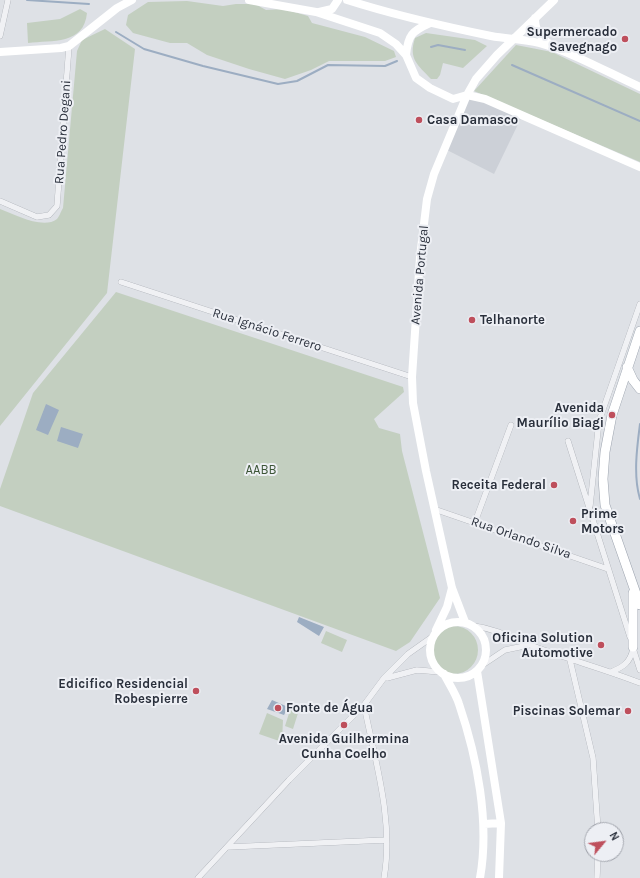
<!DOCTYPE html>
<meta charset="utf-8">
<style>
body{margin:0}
#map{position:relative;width:640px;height:878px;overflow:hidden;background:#dee1e6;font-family:Karla,sans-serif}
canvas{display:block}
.north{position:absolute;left:584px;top:822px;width:40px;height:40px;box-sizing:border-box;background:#edeff4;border:1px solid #9fa2aa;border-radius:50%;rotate:61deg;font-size:11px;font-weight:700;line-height:16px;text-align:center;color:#292f3b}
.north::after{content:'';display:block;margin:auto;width:14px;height:18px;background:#be4f5c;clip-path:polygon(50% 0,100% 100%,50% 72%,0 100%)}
</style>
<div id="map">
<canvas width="640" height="878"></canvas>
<div class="north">N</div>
</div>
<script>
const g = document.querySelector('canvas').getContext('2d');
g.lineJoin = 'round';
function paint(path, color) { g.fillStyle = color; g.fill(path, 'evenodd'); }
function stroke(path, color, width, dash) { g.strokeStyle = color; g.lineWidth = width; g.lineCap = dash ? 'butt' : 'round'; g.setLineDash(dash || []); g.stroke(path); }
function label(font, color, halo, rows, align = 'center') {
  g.font = font + ' Karla,sans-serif'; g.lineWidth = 4; g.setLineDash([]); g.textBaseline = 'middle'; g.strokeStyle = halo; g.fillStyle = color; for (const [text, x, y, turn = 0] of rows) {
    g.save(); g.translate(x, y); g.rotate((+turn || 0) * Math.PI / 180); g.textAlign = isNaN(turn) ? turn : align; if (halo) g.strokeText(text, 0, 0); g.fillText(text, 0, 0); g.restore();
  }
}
const built = new Path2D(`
 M467 95 522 116 494 174 445 149Z`);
const green = new Path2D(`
 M187 1 223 6 236 4H255L266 10 284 9 308 16 312 23 365 37 394 51 396 57 385 61H329L311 70 285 79 249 69 207 55 187 43H170L133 33 126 25 128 15 148 2Z
 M80 9 87 13C84 45 52 40 28 43L27 23 60 19Z
 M105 29 135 49 107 293 0 426V209C14 214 43 230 57 219 59 217 61 211 63 208L77 51 82 40Z
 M426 33 475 40 487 46 463 68 443 63 440 75 437 79H431C418 65 408 59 415 38Z
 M516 45 552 52 640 94V162L474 91Z
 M116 292 403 387 404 392 374 419 379 428 400 434 402 451 440 598 410 642 396 651 0 506V489L33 393Z
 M430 650a24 24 0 1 1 48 0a24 24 0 1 1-48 0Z
 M326 631 347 640 342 652 321 643Z
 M291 707 299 710 293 729 285 726Z
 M267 713 283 720 282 742 259 734Z`);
const water = new Path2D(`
 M46 404 59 410 48 435 36 430Z
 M61 427 83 434 78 448 57 441Z
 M299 617 324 627 319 636 297 622Z
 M272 700 288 707 284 715 267 709Z`);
const stream = new Path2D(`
 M27 0 89 4
 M116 32 144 49 203 66 278 84 297 81 328 65 385 66 397 61
 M431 47 438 45 465 50
 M512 65 640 121
 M640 424C637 447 633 476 640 499`);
const street = new Path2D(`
 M0 36 8 0
 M0 201 37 217 49 215 57 206 69 46
 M121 282 412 377
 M568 441 630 637
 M590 506 599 421 640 304
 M434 509 608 569
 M475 522 511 425
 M474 626C498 629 518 641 541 649 574 661 607 670 640 683
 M632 645 640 670
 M570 660 593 758 598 830
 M481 666 505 650 529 645
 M611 672C623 667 630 663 633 649
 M387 678 417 670 440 672
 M364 705C375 761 394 820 384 878
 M228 847 386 840
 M198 878 289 780 364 705 384 678 408 654 432 637
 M597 878 598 854`);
const secondary = new Path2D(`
 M249 0 316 12 380 33 396 44 406 55 416 78 430 88 453 99 467 95 485 99 640 167
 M347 0C394 15 442 26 491 36 507 39 524 39 539 43 574 53 607 72 640 87
 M319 12 332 9 338 0
 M535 18C535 31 540 37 551 45
 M0 52 61 48 69 46 117 8 132 0
 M406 55C408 35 412 31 430 23
 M430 650a28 28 0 1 1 56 0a28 28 0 1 1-56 0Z
 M465 622 452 588 426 471 413 403 412 377 420 257 427 199 434 174 467 95 476 79 497 55 554 0
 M436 630 447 607 452 588
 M477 671 501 823 499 878
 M444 674C449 684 456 694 459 704 477 757 490 822 480 878
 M484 824 501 823`);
const primary = new Path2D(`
 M640 331 612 415 605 452 603 479 605 505 640 605
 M627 367 633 380 640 389
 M633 593V647`);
const markers = [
 [625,39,4,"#be4f5c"],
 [419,120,4,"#be4f5c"],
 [472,320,4,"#be4f5c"],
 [612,415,4,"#be4f5c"],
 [554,485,4,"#be4f5c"],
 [573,521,4,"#be4f5c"],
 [601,645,4,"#be4f5c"],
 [196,691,4,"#be4f5c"],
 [278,708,4,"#be4f5c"],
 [628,711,4,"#be4f5c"],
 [344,725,4,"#be4f5c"]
];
const poiNames = [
 ["Supermercado",617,32],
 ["Savegnago",617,47],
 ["Casa Damasco",427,120,"left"],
 ["Telhanorte",480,320,"left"],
 ["Avenida",604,408],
 ["Maurílio Biagi",604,423],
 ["Receita Federal",546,485],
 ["Prime",581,514,"left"],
 ["Motors",581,529,"left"],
 ["Oficina Solution",593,638],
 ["Automotive",593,653],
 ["Edicifico Residencial",188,684],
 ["Robespierre",188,699],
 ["Fonte de Água",286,708,"left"],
 ["Piscinas Solemar",620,711],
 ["Avenida Guilhermina",344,739,"center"],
 ["Cunha Coelho",344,754,"center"]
];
const streetNames = [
 ["Rua Pedro Degani",63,132,-86],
 ["Avenida Portugal",420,275,-85],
 ["Rua Ignácio Ferrero",267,330,18],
 ["Rua Orlando Silva",521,538,19]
];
const parkNames = [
 ["AABB",261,470]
];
paint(built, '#ccd0d7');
paint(green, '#c3cfc0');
paint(water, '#9cadc2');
stroke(stream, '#9cadc2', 2);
stroke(street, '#a4a8af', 6);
stroke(primary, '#9ea5b0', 10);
stroke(street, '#f0f1f4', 5.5);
stroke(secondary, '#fff', 8);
stroke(primary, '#fff', 9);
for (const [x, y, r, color] of markers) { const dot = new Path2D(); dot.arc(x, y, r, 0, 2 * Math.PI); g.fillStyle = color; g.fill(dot); stroke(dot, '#edeff4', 1.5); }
label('bold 13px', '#292f3b', '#edeff4', poiNames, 'right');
label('13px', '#292f3b', '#edeff4', streetNames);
label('13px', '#3c5537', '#edeff4', parkNames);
</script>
